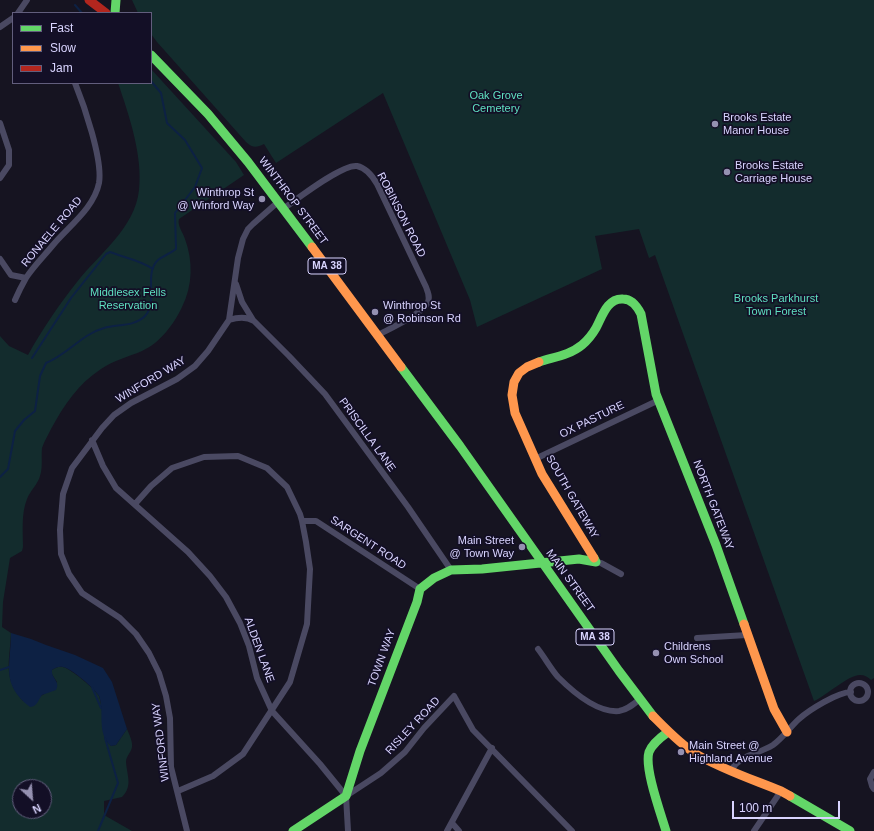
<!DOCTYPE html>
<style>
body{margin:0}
#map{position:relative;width:874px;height:831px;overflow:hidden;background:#161421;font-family:Arial,sans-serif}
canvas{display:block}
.legend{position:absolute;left:12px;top:12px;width:140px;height:72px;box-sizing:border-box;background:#130f26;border:1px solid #625e7d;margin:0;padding:5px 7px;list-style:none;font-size:12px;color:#d9d4ff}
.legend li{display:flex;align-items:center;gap:8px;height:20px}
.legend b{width:20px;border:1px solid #625e7d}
.north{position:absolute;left:12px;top:779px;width:40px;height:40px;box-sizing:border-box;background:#130f26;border:1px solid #625e7d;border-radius:50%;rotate:154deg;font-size:11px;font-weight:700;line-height:16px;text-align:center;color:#d9d4ff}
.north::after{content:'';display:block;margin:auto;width:14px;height:18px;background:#9591b1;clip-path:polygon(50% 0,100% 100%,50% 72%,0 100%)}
.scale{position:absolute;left:732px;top:801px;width:108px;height:18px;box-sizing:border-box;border:2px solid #d9d4ff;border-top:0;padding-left:5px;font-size:12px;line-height:14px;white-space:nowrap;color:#d9d4ff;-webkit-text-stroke:3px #130f26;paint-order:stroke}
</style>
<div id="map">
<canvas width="874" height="831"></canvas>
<ul class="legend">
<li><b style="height:5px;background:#63d668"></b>Fast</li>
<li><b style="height:5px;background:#ff974d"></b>Slow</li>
<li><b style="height:5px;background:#b3261e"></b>Jam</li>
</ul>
<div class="north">N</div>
<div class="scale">100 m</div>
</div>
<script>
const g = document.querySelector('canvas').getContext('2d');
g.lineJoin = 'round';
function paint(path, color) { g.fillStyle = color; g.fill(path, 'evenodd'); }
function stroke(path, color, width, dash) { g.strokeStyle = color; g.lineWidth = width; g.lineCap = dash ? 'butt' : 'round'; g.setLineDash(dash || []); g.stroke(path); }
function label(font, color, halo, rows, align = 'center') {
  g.font = font + ' Arial,sans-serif'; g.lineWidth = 3.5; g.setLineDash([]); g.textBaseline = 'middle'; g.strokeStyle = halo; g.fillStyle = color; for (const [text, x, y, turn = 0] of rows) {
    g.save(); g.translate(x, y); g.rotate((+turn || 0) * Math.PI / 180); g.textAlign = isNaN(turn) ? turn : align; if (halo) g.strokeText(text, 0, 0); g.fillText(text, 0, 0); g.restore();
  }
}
const green = new Path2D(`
 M132 0H874V678L871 680C868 677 865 675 860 675 848 675 826 696 814 701L655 255 649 258 639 229 595 236 602 269 477 327 470 300 383 93 276 163 264 144C256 148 253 148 246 142L157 42 151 34V13H138Z
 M151 69 236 162 244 175 179 219C177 226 183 232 185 239 193 261 193 285 182 307 174 324 160 343 142 351 128 357 114 360 101 369 78 384 64 405 51 429 48 435 44 442 42 448 41 457 43 467 40 476 38 484 30 491 27 499 21 514 23 532 23 547L22 551 10 558 3 602 2 627 11 633C10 661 2 677 23 701 42 697 44 696 57 682L51 673 52 670C55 668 59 666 63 667 71 669 95 689 99 696 103 708 103 727 105 739L111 746 116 745 127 729C129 734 133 742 132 747 131 753 126 756 126 762 127 776 133 786 122 797L104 801V815L132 831H0V336L9 346 28 355C41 331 60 303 77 282 99 254 135 228 139 190 143 156 129 115 118 83H151ZM20 787H44V811H20Z`);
const water = new Path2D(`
 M11 633 31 639 46 645 75 655 103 668 112 682 127 729 116 745 111 746C96 733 105 712 99 696 95 689 71 668 63 667 59 666 55 668 52 670 51 678 61 682 56 690L42 695C38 700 38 706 30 707 0 684 11 665 11 633Z`);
const stream = new Path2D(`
 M75 5 82 13
 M32 358 71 298 106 254 110 252C125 258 140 260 153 269
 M0 477 8 469 15 431 24 420 35 411 40 376 46 363C67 355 82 334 104 328 117 324 134 327 145 316 159 301 143 274 158 260 163 256 171 253 176 249L175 213 195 187 202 168 185 140 167 123 161 93 151 81
 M0 670 9 667
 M92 687 101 708
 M98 831 118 783 105 738`);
const street = new Path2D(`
 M18 13 27 0
 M0 27 13 18
 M0 123 9 150V165L0 178
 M283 209C297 199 342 164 357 166 367 168 373 177 377 184L426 287C428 292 430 297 428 302 424 313 389 329 378 335
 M0 259 11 275 26 278
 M236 284 242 302 253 320
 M15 300C18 293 22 285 26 278 33 267 44 256 53 245 69 226 94 208 99 183 103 160 84 105 75 83
 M229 320C238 317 246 316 254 321L289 356 325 394 408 507 451 570
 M92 440 103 466 116 488 188 552 210 576 226 597 240 623 249 646 257 678 272 711 320 764 346 796
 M535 459 659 400
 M135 504 151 486 172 468 204 457 238 456 267 468 287 487 300 514 302 521H316L420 589
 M596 562 601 563 621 574
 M697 638 747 635
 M538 649C545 658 551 669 558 677 572 691 597 713 619 711 627 710 634 704 640 699
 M850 692a9 9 0 1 1 18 0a9 9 0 1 1-18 0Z
 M731 770C743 753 757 755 773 745 783 738 790 727 799 719 809 710 838 692 851 692
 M874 772 870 779 872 786 874 789
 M178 791 213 776 243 754 290 682 307 624 310 569 306 542 302 521
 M346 796 381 773 405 752 424 728 454 696 473 730 572 831
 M346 796 348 831
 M452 823 459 831
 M187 831 171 767 170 718 166 696 159 673 149 653 136 634 120 618 82 593 69 574 61 554 60 530 63 494 72 468 102 428 114 415 131 403 177 379 195 366 208 351 229 320 238 258 243 239 248 229 253 224 278 202
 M447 831 492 748
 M754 831 781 791`);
const fast = new Path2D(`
 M115 13 116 0
 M151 55 208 114 248 162 312 247
 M539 362C554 357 570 355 582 345 588 340 592 335 596 328 602 317 607 298 623 299 632 299 637 306 641 314L656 394 716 545 744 624
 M401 367 460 446 619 671 653 716
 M790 796 850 831
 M293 831 346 796 360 751 417 602 420 589 434 578 451 570 482 569 579 559 596 562 594 558
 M666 831C661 814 644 768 649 752 652 744 661 737 668 732`);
const slow = new Path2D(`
 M312 247 401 367
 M539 362 527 367 519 373 514 382 512 395 515 413 542 474 594 558
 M744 624 774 709 787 732
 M653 716C666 729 680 744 696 754 721 769 754 780 781 791L790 796`);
const jam = new Path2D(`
 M89 0 106 13`);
const markers = [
 [715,124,4,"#9591b1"],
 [727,172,4,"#9591b1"],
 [262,199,4,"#9591b1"],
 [375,312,4,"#9591b1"],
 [522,547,4,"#9591b1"],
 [656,653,4,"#9591b1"],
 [681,752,4,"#9591b1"]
];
const shields = [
 [327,266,38],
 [595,637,38]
];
const shieldNames = [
 ["MA 38",327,266],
 ["MA 38",595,637]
];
const parkNames = [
 ["Oak Grove",496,96],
 ["Cemetery",496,109],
 ["Middlesex Fells",128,293],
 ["Reservation",128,306],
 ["Brooks Parkhurst",776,299],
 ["Town Forest",776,312]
];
const poiNames = [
 ["Brooks Estate",723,118],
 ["Manor House",723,131],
 ["Brooks Estate",735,166],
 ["Carriage House",735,179],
 ["Winthrop St",254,193,"right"],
 ["@ Winford Way",254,206,"right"],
 ["Winthrop St",383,306],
 ["@ Robinson Rd",383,319],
 ["Main Street",514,541,"right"],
 ["@ Town Way",514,554,"right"],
 ["Childrens",664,647],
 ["Own School",664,660],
 ["Main Street @",689,746],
 ["Highland Avenue",689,759]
];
const streetNames = [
 ["WINTHROP STREET",293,201,53],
 ["ROBINSON ROAD",401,215,63],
 ["RONAELE ROAD",52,232,-50],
 ["WINFORD WAY",151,380,-31],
 ["OX PASTURE",592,420,-26],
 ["PRISCILLA LANE",367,435,54],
 ["SOUTH GATEWAY",572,497,60],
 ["NORTH GATEWAY",713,505,69],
 ["SARGENT ROAD",368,543,33],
 ["MAIN STREET",570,581,54],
 ["ALDEN LANE",259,650,70],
 ["TOWN WAY",382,658,-70],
 ["RISLEY ROAD",413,726,-47],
 ["WINFORD WAY",161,742,-97]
];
paint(green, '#132c2d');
paint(water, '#0d2144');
stroke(stream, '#0d2144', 2);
stroke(street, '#4a4962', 6);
stroke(fast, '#63d668', 9);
stroke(slow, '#ff974d', 9);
stroke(jam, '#b3261e', 9);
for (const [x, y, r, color] of markers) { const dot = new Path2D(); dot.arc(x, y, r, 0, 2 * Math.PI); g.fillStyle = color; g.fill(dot); stroke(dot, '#130f26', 1.5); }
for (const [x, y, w] of shields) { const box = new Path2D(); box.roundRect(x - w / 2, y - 8, w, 16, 3); g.fillStyle = '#130f26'; g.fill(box); stroke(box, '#d9d4ff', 1); }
label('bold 10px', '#d9d4ff', null, shieldNames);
label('11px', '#5fe0c0', '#130f26', parkNames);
label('11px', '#d9d4ff', '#130f26', poiNames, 'left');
label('11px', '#d9d4ff', '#130f26', streetNames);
</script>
